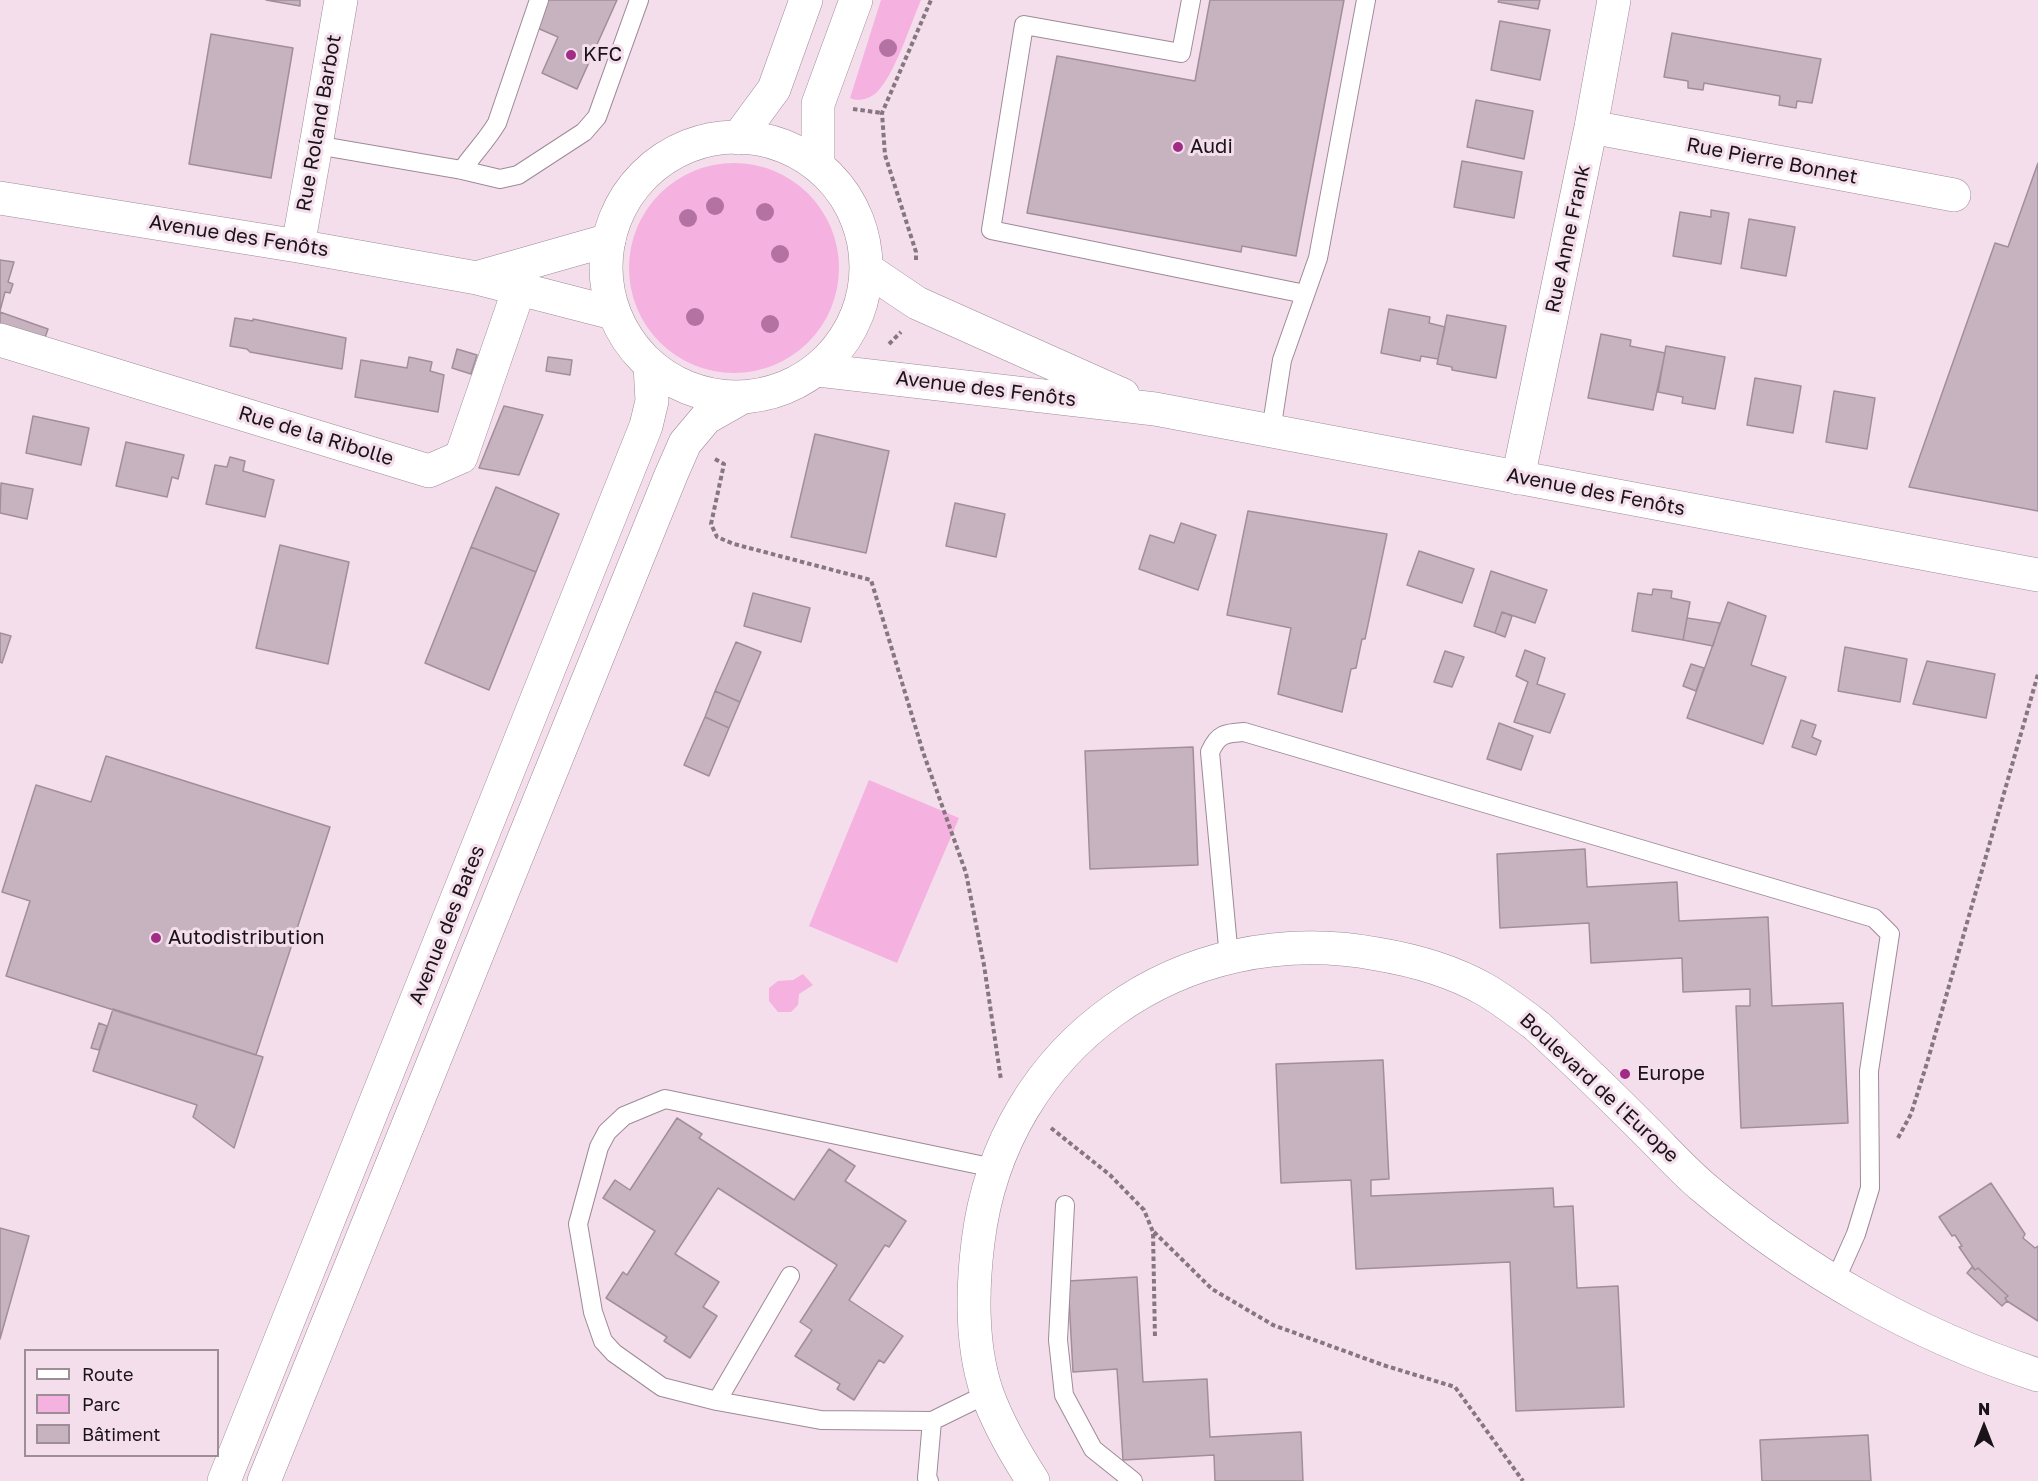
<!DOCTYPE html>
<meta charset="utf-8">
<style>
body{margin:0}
#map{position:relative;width:2038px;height:1481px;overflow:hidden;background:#f4deec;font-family:"Golos Text",sans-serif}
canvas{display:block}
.legend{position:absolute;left:24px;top:1349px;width:195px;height:108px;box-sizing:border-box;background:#f4deec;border:2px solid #9d8d97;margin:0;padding:8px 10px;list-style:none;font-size:18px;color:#1a1317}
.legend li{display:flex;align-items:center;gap:12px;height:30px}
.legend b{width:30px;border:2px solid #9d8d97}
.north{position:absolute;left:1954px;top:1397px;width:60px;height:60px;-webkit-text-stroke:4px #f4deec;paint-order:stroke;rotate:0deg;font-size:16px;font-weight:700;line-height:24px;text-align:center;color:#1a1317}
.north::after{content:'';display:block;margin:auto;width:21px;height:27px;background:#1a1317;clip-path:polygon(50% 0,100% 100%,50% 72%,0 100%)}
</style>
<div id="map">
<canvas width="2038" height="1481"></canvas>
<ul class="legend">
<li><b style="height:8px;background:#fff"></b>Route</li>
<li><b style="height:16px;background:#f5b1df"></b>Parc</li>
<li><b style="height:16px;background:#c7b2bf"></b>Bâtiment</li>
</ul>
<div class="north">N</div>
</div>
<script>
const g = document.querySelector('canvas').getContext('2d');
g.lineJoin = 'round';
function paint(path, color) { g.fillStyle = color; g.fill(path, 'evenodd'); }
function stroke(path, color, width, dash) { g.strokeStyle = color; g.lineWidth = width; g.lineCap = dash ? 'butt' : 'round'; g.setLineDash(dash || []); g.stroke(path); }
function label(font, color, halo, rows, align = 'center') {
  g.font = font + ' "Golos Text",sans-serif'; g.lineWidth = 6; g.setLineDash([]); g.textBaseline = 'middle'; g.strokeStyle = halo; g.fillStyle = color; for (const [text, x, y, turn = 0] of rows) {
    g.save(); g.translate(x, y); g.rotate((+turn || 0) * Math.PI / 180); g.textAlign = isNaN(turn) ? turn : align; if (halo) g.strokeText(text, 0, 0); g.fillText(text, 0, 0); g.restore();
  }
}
const green = new Path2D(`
 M881 0H921C911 23 894 77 876 93 869 99 858 102 850 98Z
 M629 268a105 105 0 1 1 210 0a105 105 0 1 1-210 0Z
 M869 780 959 818 897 963 809 926Z
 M803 974 813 985 799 994 798 1005 791 1012H778L769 1001V988L778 981 793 980Z`);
const building = new Path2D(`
 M266 0H300V6Z
 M546 0H617L577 89 542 73 558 37 535 27Z
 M1210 0H1344L1296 256 1242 246 1241 252 1027 213 1057 56 1195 81Z
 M1499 0H1540L1538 9 1498 2Z
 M1500 21 1550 30 1540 80 1491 70Z
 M1672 33 1821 59 1812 103 1797 101 1796 108 1779 105 1780 96 1704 83 1703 90 1688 88V81L1664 77Z
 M211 34 293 48 271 178 189 164Z
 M1476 100 1533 111 1524 159 1467 147Z
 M1462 161 1522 172 1514 218 1454 207Z
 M2038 163V511L1909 487 1995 243 2008 247Z
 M1711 210 1729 213 1721 264 1673 256 1680 212 1711 217Z
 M1749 219 1795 227 1786 276 1741 268Z
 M0 260 14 262 8 282 13 284 10 293 5 292 0 311Z
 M1389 309 1430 317 1429 323 1445 327 1438 359 1421 356 1420 361 1381 353Z
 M0 312 48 329 42 346 0 331Z
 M1447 315 1506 326 1496 378 1452 370V367L1437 364Z
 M235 318 253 321V319L346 338 342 369 250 352 247 349 230 346Z
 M1601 334 1631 340 1630 346 1665 353 1653 410 1588 398Z
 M1666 346 1725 357 1715 409 1682 403 1683 397 1658 392Z
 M457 349 477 355 471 374 452 368Z
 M409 357 432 362 430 371 444 375 438 412 355 397 361 360 407 368Z
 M548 357 572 360 570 375 546 371Z
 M1755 378 1801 386 1793 433 1747 425Z
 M1834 391 1875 398 1867 449 1826 442Z
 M504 406 543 415 519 475 479 468Z
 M33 416 89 428 81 465 26 453Z
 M815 434 889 451 866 553 791 537Z
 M126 442 184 455 178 479 172 477 167 497 116 486Z
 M230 457 245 461 243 471 274 480 265 517 206 504 215 465 227 467Z
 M1 483 33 489 27 519 0 513Z
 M496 487 559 514 536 572 471 547Z
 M955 503 1005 514 996 557 946 546Z
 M1248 511 1387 534 1365 639H1362L1356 668 1351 669 1342 712 1278 694 1291 628 1227 615Z
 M1181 523 1216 535 1198 590 1139 569 1150 535 1174 543Z
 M280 545 349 562 328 664 256 648Z
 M471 547 536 572 489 690 425 663Z
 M1419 551 1474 569 1462 603 1407 585Z
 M1491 571 1547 590 1535 623 1502 612 1495 633 1474 626Z
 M1653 589 1672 591 1671 598 1690 602 1683 640 1632 631 1638 593 1652 595Z
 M753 593 810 608 801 642 744 626Z
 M1728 602 1766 616 1751 665 1786 677 1763 744 1687 718Z
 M1502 612 1512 616 1505 637 1495 633Z
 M1687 618 1720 623 1713 646 1683 640Z
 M0 633 11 636 2 663 0 662Z
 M736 642 761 652 740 702 715 691Z
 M1845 647 1907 659 1900 702 1838 691Z
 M1525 650 1545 658 1537 684 1565 694 1550 733 1514 722 1528 682 1516 676Z
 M1445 651 1464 657 1452 687 1434 682Z
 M1927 661 1995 674 1986 718 1913 704Z
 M1691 664 1704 668 1696 691 1683 686Z
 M715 691 740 702 729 728 705 717Z
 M705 717 729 728 709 776 684 765Z
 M1801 720 1816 725 1812 737 1821 741 1816 755 1792 747Z
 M1499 723 1533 736 1521 770 1487 759Z
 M1193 747 1198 865 1090 869 1085 751Z
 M106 756 330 827 256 1055 6 976 30 901 2 892 36 785 91 802Z
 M1585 849 1587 887 1677 882 1679 921 1768 917 1772 1006 1843 1003 1848 1123 1741 1128 1736 1006H1750V989L1683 992 1682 958 1591 963 1589 923 1500 928 1497 854Z
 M113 1009 263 1057 234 1148 193 1117 197 1105 93 1071Z
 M99 1023 107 1026 99 1050 91 1048Z
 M1383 1060 1389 1179 1371 1180V1196L1553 1188 1554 1207 1573 1206 1577 1288 1618 1286 1624 1407 1516 1411 1510 1262 1356 1269 1351 1180 1281 1183 1276 1064Z
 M677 1118 702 1134 699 1138 794 1200 829 1149 855 1166 845 1181 906 1221 889 1247 885 1245 849 1300 903 1336 884 1363 879 1360 854 1400 837 1389 840 1384 795 1356 812 1330 800 1322 837 1265 718 1188 675 1254 719 1282 703 1307 717 1316 690 1358 664 1341 667 1337 606 1298 623 1272 627 1275 655 1231 603 1198 615 1180 630 1190Z
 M1991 1183 2025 1234 2023 1238 2035 1248 2038 1246V1321L2007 1301 2005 1298 2008 1296 1978 1268 1975 1270 1959 1247 1962 1246 1955 1235 1952 1236 1939 1217Z
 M0 1228 29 1236 0 1339Z
 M1972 1267 1975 1270 1978 1268 2008 1296 2005 1298 2007 1301 2002 1306 1967 1273Z
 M1137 1277 1143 1382 1207 1379 1210 1437 1301 1432 1303 1481H1215L1214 1455 1123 1460 1117 1369 1073 1372 1068 1281Z
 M1868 1435 1871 1481H1762L1760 1440Z`);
const path = new Path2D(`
 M853 109 882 113
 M916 260V252L885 155 882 113 931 0
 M889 344 901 332
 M715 459 724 464 711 524 717 537 734 544 871 580 923 752 966 873 984 965 1001 1080
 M1051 1128 1110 1175 1144 1210 1153 1232 1155 1339
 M1898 1138 1911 1114 1927 1063 2038 674
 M1154 1232 1212 1289 1273 1325 1383 1365 1455 1387 1523 1481`);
const lane = new Path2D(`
 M1191 0 1181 53 1024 25 991 230 1305 294
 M316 145 462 170 500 179 518 175 584 132 597 117 639 0
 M462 170C473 154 487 140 497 123L539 0
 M1271 431 1282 360 1318 258 1366 0
 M1229 958 1210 752C1218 734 1225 733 1244 732L1874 918 1890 934 1869 1071 1870 1188 1856 1234 1835 1281
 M1065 1205 1058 1340 1064 1395 1093 1449 1133 1481
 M987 1394 932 1421 821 1420 717 1401 662 1387 614 1353 603 1341 593 1312 578 1224 599 1147 607 1132 624 1116 665 1099 994 1168
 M717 1401 790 1276
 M929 1481 927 1478 932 1421`);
const street = new Path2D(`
 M1591 127 1954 195
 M316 145 341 0
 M0 340 429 471 461 457 519 289
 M1518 478 1591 127 1614 0`);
const secondary = new Path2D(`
 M0 198 298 246 477 278 613 313
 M298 246 316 145
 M868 270 917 303 1123 395
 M479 277 609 240
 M818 370 1155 409 2038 575
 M1033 1481C1015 1453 998 1424 987 1393 971 1346 972 1291 978 1242 1002 1044 1183 918 1377 954 1413 960 1452 971 1484 989 1503 1000 1520 1013 1537 1026 1575 1061 1612 1097 1648 1133 1666 1151 1684 1171 1703 1187 1801 1270 1917 1336 2038 1375`);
const primary = new Path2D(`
 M606 267a130 130 0 1 1 260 0a130 130 0 1 1-260 0Z
 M738 138 774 89 806 0
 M818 164V104L856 0
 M224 1481 646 426 652 401 650 365
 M264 1481 671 475 685 443 706 418 743 397`);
const trees = [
 [888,48],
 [715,206],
 [765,212],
 [688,218],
 [780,254],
 [695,317],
 [770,324]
];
const markers = [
 [571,55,6,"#a12c85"],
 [1178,147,6,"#a12c85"],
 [156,938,6,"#a12c85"],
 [1625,1074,6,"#a12c85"]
];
const poiNames = [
 ["KFC",583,55],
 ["Audi",1190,147],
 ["Autodistribution",168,938],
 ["Europe",1637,1074]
];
const streetNames = [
 ["Rue Roland Barbot",319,123,-80],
 ["Rue Pierre Bonnet",1772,161,11],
 ["Avenue des Fenôts",239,236,9],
 ["Rue Anne Frank",1568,239,-78],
 ["Avenue des Fenôts",986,389,7],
 ["Rue de la Ribolle",316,436,17],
 ["Avenue des Fenôts",1596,492,11],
 ["Avenue des Bates",447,925,-68],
 ["Boulevard de l'Europe",1599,1088,43]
];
paint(green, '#f5b1df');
paint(building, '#c7b2bf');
stroke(building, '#a28e9b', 1.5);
stroke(lane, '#9e8a97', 20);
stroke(street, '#9e8a97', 34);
stroke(secondary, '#9e8a97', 34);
stroke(primary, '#9e8a97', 34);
stroke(path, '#85767f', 4, [4.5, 3]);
stroke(lane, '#fff', 18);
stroke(street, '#fff', 33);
stroke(secondary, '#fff', 33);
stroke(primary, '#fff', 33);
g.fillStyle = '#b472a3';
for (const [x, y] of trees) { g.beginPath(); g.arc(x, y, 9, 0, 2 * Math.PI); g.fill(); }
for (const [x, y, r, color] of markers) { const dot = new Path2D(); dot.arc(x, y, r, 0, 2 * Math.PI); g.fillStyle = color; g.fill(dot); stroke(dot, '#f4deec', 2); }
label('20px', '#1a1317', '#f4deec', poiNames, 'left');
label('20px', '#1a1317', '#f4deec', streetNames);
</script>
